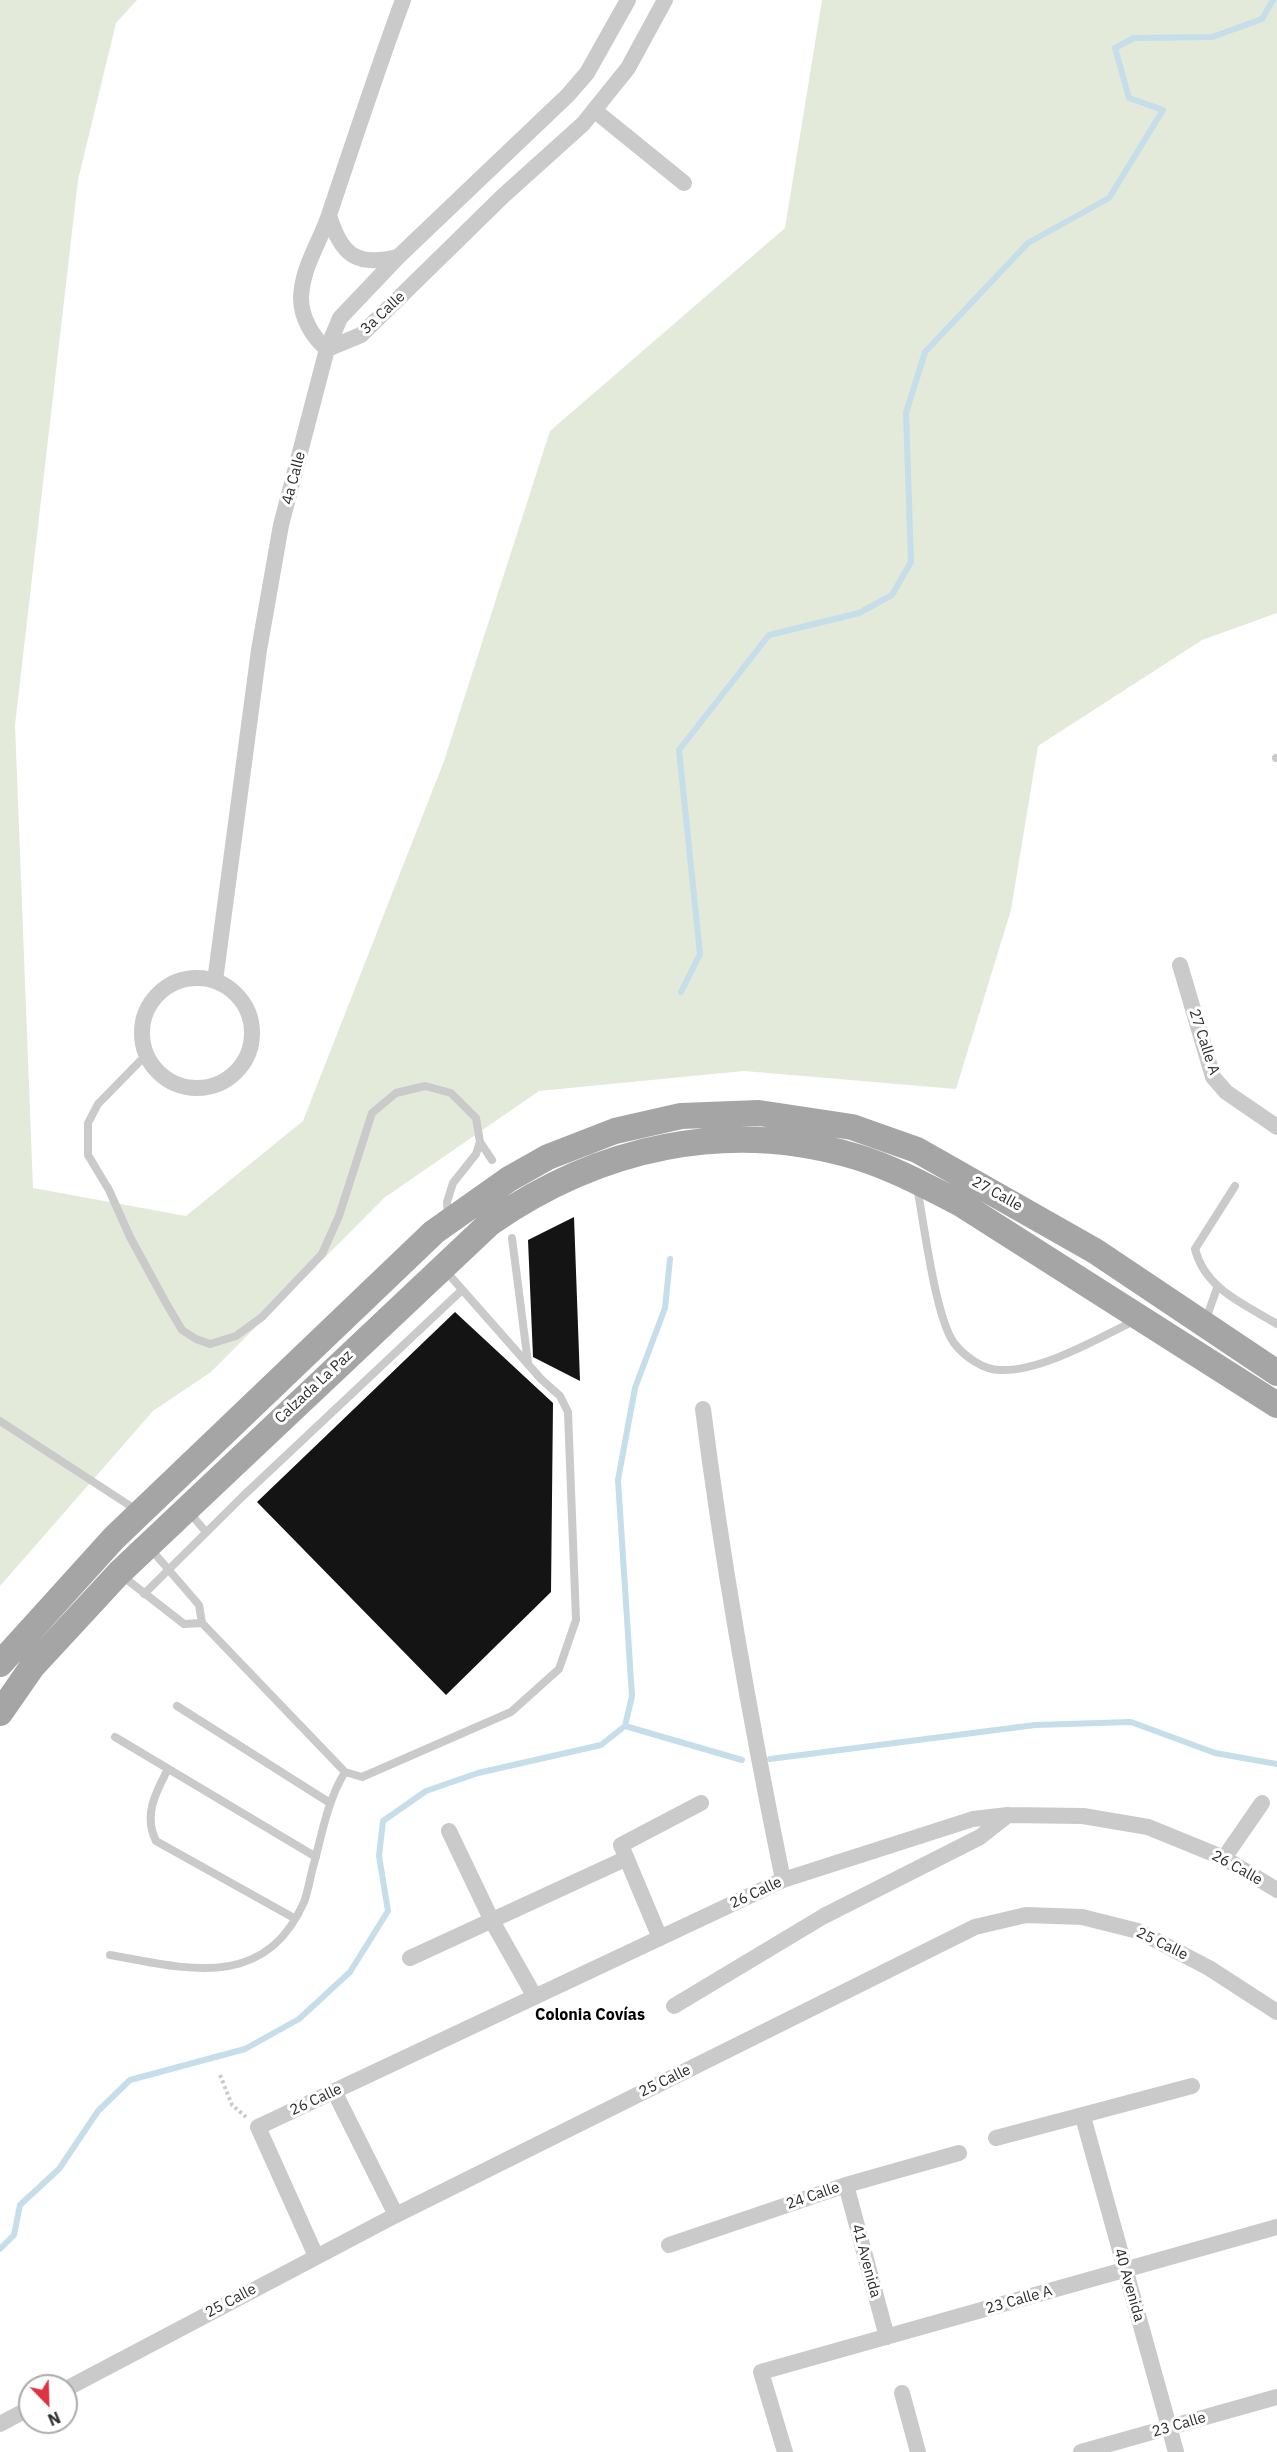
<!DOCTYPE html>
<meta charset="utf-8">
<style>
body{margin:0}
#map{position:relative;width:1277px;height:2452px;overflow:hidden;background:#fff;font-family:"IBM Plex Sans",sans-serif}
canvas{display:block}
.north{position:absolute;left:18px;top:2374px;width:60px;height:60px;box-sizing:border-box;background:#fff;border:2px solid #ababab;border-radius:50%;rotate:157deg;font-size:16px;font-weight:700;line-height:24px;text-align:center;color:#2d2d2d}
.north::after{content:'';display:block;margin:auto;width:21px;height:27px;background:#df3342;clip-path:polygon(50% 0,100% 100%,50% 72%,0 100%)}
</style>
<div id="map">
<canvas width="1277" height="2452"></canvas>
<div class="north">N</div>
</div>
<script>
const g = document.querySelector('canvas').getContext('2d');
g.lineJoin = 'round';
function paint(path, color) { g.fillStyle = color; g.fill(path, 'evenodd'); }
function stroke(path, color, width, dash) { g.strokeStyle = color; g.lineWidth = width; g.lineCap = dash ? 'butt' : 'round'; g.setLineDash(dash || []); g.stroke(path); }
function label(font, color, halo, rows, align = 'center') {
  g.font = font + ' "IBM Plex Sans",sans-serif'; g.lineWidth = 6; g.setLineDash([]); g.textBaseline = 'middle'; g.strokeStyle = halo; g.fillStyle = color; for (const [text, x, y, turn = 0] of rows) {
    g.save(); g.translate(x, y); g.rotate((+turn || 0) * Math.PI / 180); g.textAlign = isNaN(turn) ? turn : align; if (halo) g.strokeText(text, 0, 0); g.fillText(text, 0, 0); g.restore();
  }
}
const green = new Path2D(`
 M0 0H137L116 23 78 180 15 725 33 1188 186 1216 303 1121 444 761 550 431 785 228 822 0H1277V613L1202 640 1038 746 1011 910 956 1089 744 1071 539 1091 384 1198 211 1372 153 1411 0 1586Z`);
const stream = new Path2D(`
 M681 992 700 954 679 750 769 635 859 613 892 595 911 562 906 413 925 352 1028 243 1109 198 1163 110 1129 98 1115 48 1134 38 1212 37 1262 19 1273 0
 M625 1726 742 1760
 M770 1759 1035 1725 1131 1722 1215 1753 1277 1764
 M0 2249 14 2235 20 2205 59 2169 98 2111 130 2080 245 2049 299 2019 350 1972 388 1911 379 1856 383 1821 426 1791 478 1773 601 1745 625 1726 632 1696 618 1480 635 1388 665 1308 670 1259`);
const building = new Path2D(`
 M574 1217 580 1381 533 1357 528 1240Z
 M455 1312 553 1403 551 1592 446 1695 257 1502Z`);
const path = new Path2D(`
 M220 2075 232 2105 246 2117`);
const service = new Path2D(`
 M1276 758H1277
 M146 1055 98 1104 88 1123V1155L109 1190 130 1237 166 1303 182 1330 196 1339 210 1344 236 1336 262 1317 322 1254 339 1216 372 1113 396 1093 425 1086 451 1093 476 1118 480 1142 476 1154 453 1183 447 1202 448 1218
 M480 1142 492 1160
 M1235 1186 1195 1249C1205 1289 1244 1304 1277 1324
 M917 1187C924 1223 935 1316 954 1343 964 1356 983 1370 1000 1370 1041 1372 1099 1338 1136 1320
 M512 1238 528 1363
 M1205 1322 1217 1288
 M0 1421 138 1511
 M189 1512 206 1532
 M149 1547 199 1605 202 1623 345 1772 362 1777 511 1712 559 1669 576 1620 568 1412 560 1396 541 1379 444 1269
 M121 1575 184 1624 202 1623
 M144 1594 242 1497 462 1290
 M177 1706 330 1803
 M115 1737 316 1857
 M168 1769C156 1792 143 1815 156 1841L294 1918
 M110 1955C187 1969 265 1991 304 1902 308 1892 310 1878 313 1867 322 1835 327 1801 345 1772`);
const minor = new Path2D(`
 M594 110 684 183
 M329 215C341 255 356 267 398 257
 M327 349 361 335 503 196 583 124 628 68 665 0
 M327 349C312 337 301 317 301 298 302 266 321 241 330 212 354 141 377 70 403 0
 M1180 965 1213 1077 1226 1092 1277 1127
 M142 1033a55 55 0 1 1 110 0a55 55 0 1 1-110 0Z
 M215 981 259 650 281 525 327 349 340 318 398 257 568 95 587 73 628 0
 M703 1409C723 1567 751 1724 783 1880
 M449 1831 492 1921 535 1997
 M1224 1858 1262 1803
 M660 1938 621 1845 701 1803
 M410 1958 625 1859
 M674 2006 824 1916 980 1837 1008 1815
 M334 2091 396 2215
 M1083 2117 1176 2452
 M996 2138 1192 2086
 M846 2185 887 2337
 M669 2245 846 2185 959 2153
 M316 2256 258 2127 783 1880 973 1819 1008 1815 1083 1816 1148 1827 1224 1858 1277 1890
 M66 2389 396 2215 975 1927 1026 1915 1082 1917 1138 1931 1209 1968 1277 2012
 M902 2393 918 2452
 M0 2424 30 2408
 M785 2452 761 2372 1277 2227
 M1081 2452 1277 2397`);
const primary = new Path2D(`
 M0 1664 114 1538 434 1232 509 1179 548 1157 615 1131 681 1116 759 1113 852 1127 917 1150 1095 1251 1277 1373
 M0 1713 32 1667 119 1573 490 1223C599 1147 728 1118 857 1157 893 1168 928 1187 961 1204L1277 1405`);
const streetNames = [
 ["3a Calle",383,313,-43],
 ["4a Calle",294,478,-75],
 ["27 Calle A",1204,1042,72],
 ["27 Calle",997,1194,29],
 ["Calzada La Paz",314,1387,-43],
 ["26 Calle",1237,1868,29],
 ["26 Calle",756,1893,-25],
 ["25 Calle",1162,1944,26],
 ["25 Calle",665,2081,-26],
 ["26 Calle",316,2100,-25],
 ["24 Calle",813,2196,-19],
 ["41 Avenida",866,2261,75],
 ["40 Avenida",1129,2285,74],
 ["23 Calle A",1019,2300,-16],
 ["25 Calle",231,2301,-28],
 ["23 Calle",1179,2425,-16]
];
const neighbourhoodNames = [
 ["Colonia Covías",590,2015]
];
paint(green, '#e3eada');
stroke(stream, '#c6ddea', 6);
paint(building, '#141414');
stroke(path, '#cacaca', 4, [3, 3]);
stroke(service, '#cacaca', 8);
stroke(minor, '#cacaca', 16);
stroke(primary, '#a5a5a5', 26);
label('15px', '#2d2d2d', '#fff', streetNames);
label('bold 16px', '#000', '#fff', neighbourhoodNames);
</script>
